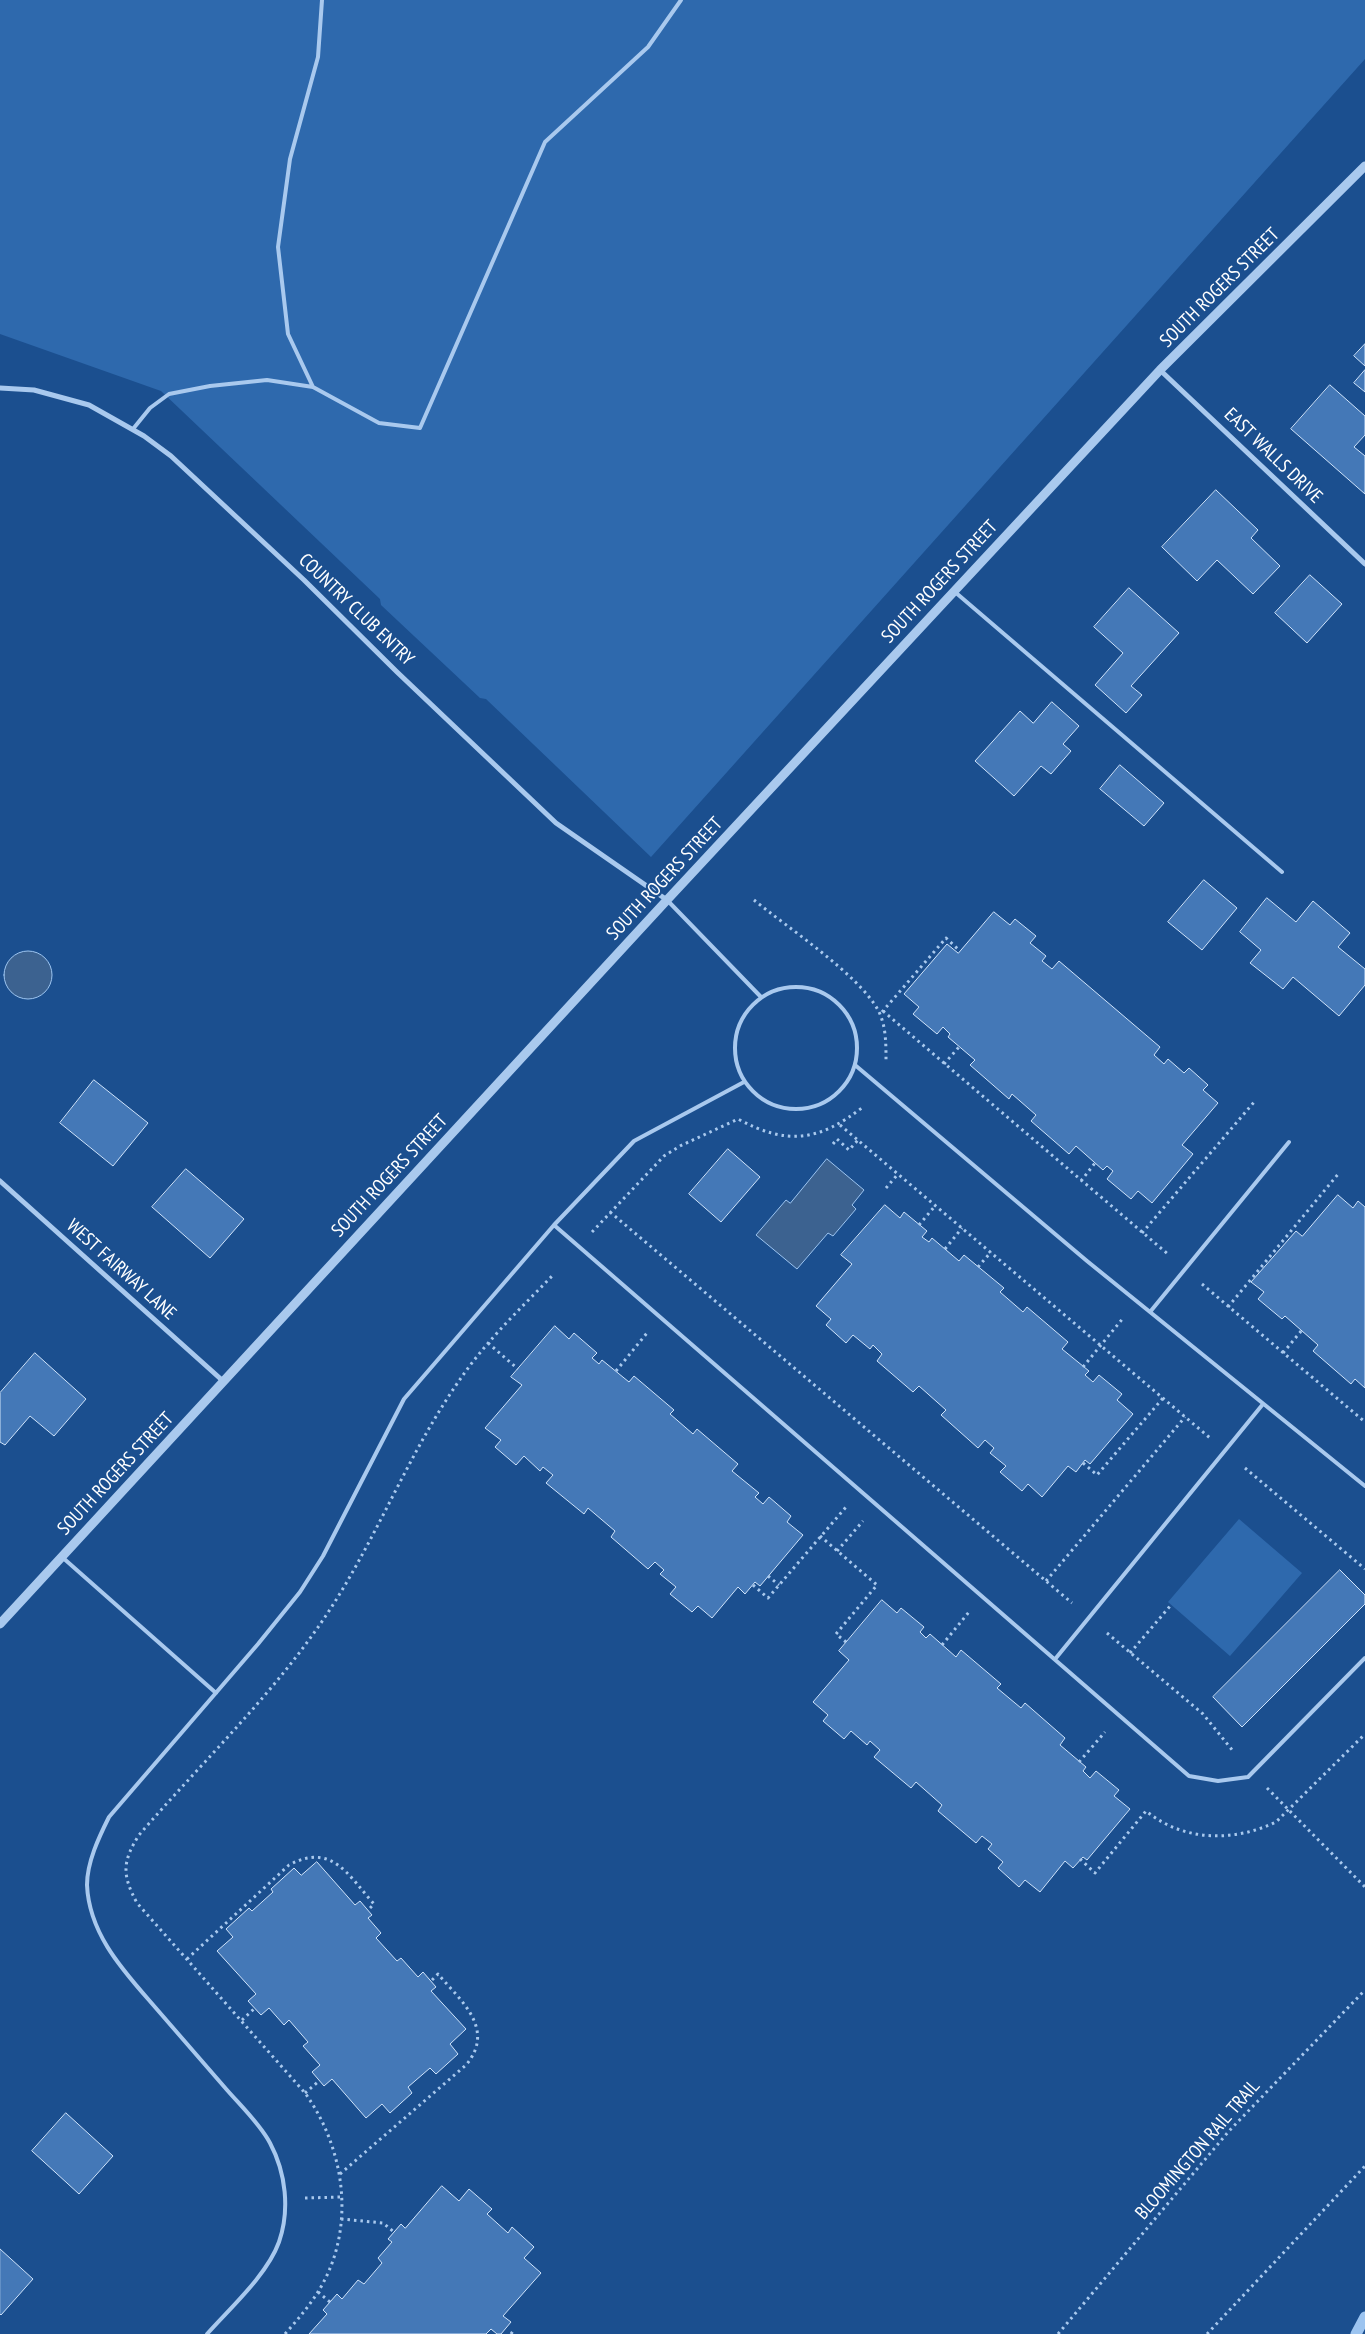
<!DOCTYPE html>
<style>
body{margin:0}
canvas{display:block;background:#1b4f8f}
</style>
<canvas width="1365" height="2334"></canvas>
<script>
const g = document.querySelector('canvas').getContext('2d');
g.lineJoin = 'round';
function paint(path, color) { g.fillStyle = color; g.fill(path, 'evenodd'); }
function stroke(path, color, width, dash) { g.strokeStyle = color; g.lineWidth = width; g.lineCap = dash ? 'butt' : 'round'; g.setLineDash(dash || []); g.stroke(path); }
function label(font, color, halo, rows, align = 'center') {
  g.font = font + ' "PT Sans Narrow",sans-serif'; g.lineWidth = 4.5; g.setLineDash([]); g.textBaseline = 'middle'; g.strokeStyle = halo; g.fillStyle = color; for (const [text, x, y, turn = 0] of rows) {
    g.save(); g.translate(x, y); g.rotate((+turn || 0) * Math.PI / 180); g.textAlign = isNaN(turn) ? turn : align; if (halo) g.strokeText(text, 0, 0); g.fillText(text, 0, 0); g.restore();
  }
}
const green = new Path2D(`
 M0 0H1365V59L651 857 486 699 480 698 381 605 380 599 161 391 0 334Z
 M1239 1519 1302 1573 1230 1656 1168 1602Z`);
const water = new Path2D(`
 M4 975a24 24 0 1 1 48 0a24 24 0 1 1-48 0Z
 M827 1159 864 1190 852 1205 856 1209 833 1236 828 1233 797 1269 756 1235 786 1200 790 1203Z`);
const stream = new Path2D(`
 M1356 2334 1365 2317`);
const building = new Path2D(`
 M1365 344V366L1354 356Z
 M1365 370V392L1354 383Z
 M1330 385 1365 416V435L1354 447 1365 456V494L1291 429Z
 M1216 490 1258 530 1251 538 1280 566 1253 594 1217 560 1197 581 1162 547Z
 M1310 575 1342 604 1307 643 1275 613Z
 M1129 588 1179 633 1131 686 1142 695 1126 713 1095 685 1123 653 1094 627Z
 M1052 702 1079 726 1063 744 1071 751 1051 774 1041 766 1014 796 975 761 1020 711 1033 723Z
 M1120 765 1164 803 1144 826 1100 789Z
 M1204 880 1237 908 1202 950 1168 922Z
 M1267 898 1296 922 1313 901 1350 933 1338 947 1365 969V985L1339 1016 1293 977 1283 989 1250 963 1261 950 1240 932Z
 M994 912 1010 925 1015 919 1036 936 1030 943 1046 956 1042 961 1052 969 1059 961 1160 1047 1154 1055 1164 1064 1168 1059 1184 1073 1189 1068 1208 1085 1203 1090 1218 1103 1182 1145 1193 1154 1152 1203 1138 1191 1131 1199 1107 1179 1113 1171 1107 1166 1103 1170 1076 1146 1069 1154 1031 1121 1036 1115 1012 1094 1009 1099 970 1065 975 1060 948 1037 950 1034 943 1027 937 1034 913 1014 919 1007 904 994 947 944 958 953Z
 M94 1080 148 1123 113 1166 60 1123Z
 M728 1149 760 1177 721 1222 689 1194Z
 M186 1169 244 1219 210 1258 152 1207Z
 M1338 1195 1353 1208 1358 1201 1365 1207V1388L1355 1379 1351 1384 1313 1351 1318 1345 1285 1316 1282 1319 1258 1299 1264 1292 1251 1282 1296 1231 1302 1236Z
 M885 1205 900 1218 904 1212 927 1231 922 1237 929 1242 932 1238 959 1261 964 1255 1004 1288 1000 1292 1023 1312 1027 1307 1068 1342 1062 1349 1089 1371 1085 1375 1093 1382 1099 1375 1122 1394 1117 1400 1133 1414 1090 1464 1085 1460 1076 1472 1068 1466 1042 1497 1028 1484 1022 1491 1000 1472 1006 1466 990 1453 994 1448 985 1440 978 1448 941 1415 946 1410 919 1386 913 1392 877 1361 882 1354 873 1345 870 1349 853 1335 846 1343 826 1325 831 1319 816 1306 852 1264 841 1255Z
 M555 1326 569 1339 574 1333 597 1353 592 1358 599 1364 602 1360 629 1382 634 1376 674 1410 670 1414 693 1434 697 1429 738 1464 732 1471 759 1493 755 1497 763 1504 769 1497 791 1516 787 1522 803 1535 760 1586 755 1582 745 1594 738 1587 712 1618 698 1606 692 1612 670 1594 676 1587 660 1574 664 1570 655 1562 648 1569 611 1537 615 1531 588 1508 584 1514 546 1483 553 1475 543 1467 540 1471 524 1456 516 1465 495 1447 501 1440 485 1428 522 1385 511 1377Z
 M35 1353 86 1399 54 1436 30 1416 5 1445 0 1442V1393Z
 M1340 1570 1365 1595V1604L1242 1727 1213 1697Z
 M882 1600 897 1613 901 1608 924 1627 920 1632 926 1638 930 1634 956 1657 961 1650 1001 1684 997 1688 1021 1708 1025 1703 1065 1738 1060 1745 1086 1767 1083 1771 1090 1778 1096 1771 1119 1790 1114 1796 1130 1809 1087 1860 1083 1857 1073 1868 1065 1861 1040 1892 1025 1880 1019 1887 998 1868 1003 1862 988 1849 992 1844 982 1836 976 1843 938 1811 942 1805 916 1782 911 1788 874 1757 880 1750 870 1741 867 1745 851 1731 844 1739 823 1721 828 1715 813 1702 849 1660 839 1651Z
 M317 1862 355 1905 360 1901 372 1915 368 1918 381 1933 376 1938 397 1961 401 1958 418 1977 423 1972 436 1987 431 1991 466 2029 450 2044 458 2054 436 2074 430 2068 408 2087 412 2093 390 2113 382 2104 366 2118 332 2079 324 2086 312 2072 320 2065 303 2046 308 2042 289 2020 284 2025 269 2008 261 2015 248 2001 256 1994 217 1951 233 1937 226 1929 249 1908 252 1911 273 1892 271 1889 294 1868 301 1875Z
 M66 2113 113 2156 79 2194 32 2151Z
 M442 2186 459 2201 469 2189 492 2209 487 2214 508 2233 512 2227 534 2247 524 2258 541 2273 503 2316 511 2322 501 2334H497L491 2329 486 2334H309L327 2314 323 2310 337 2294 342 2299 358 2280 364 2284 382 2263 378 2258 392 2242 388 2239 401 2224 405 2228Z
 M0 2249 33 2279 1 2315 0 2314Z`);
const path = new Path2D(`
 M754 900C788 928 858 974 878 1010 886 1025 886 1043 886 1060
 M883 1011 1169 1255
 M882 1012 946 938 960 951
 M944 1064 959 1047
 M840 1125 1210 1438
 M833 1144 837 1139 849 1150 858 1140
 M1081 1181 1095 1163
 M886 1188 898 1174
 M610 1212 1072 1603
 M919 1225 935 1206
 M592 1232 664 1156 680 1146 738 1119C788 1146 819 1141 863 1107
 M1142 1233 1255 1101
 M945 1249 962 1228
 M978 1267 991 1252
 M1202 1284 1365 1422
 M1228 1307 1339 1173
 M488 1343 518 1369
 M1283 1353 1302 1330
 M1083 1367 1124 1317
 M616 1371 647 1333
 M1083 1463 1097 1475 1163 1398
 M1245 1468 1365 1569
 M820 1536 877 1585 836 1634 846 1642
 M837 1551 863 1521
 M768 1576 779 1585
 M1046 1581 1185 1417
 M753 1585 768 1598 846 1507
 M1107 1633 1203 1714 1233 1751
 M942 1645 969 1612
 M1130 1653 1171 1605
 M1079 1762 1105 1732
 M1267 1788 1365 1887
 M1080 1859 1095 1873 1146 1811C1184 1842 1234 1842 1276 1822L1365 1734
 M187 1959 289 1865C332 1842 348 1875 374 1904L368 1910
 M242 2020 255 2008
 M305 2093 319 2081
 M340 2174 466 2065C496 2029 461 2001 438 1974L431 1981
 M305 2198 342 2197
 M341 2219 383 2223 394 2232
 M318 2292 330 2302
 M285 2334C299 2318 312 2303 322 2285 356 2224 344 2147 305 2093L137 1903C122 1875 122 1862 139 1835 201 1763 272 1696 325 1617 376 1541 408 1453 461 1378 487 1340 522 1307 554 1274
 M511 2334 513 2331
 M1058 2334 1229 2131 1365 1990
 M1207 2334 1365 2166`);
const service = new Path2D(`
 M313 387 288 334 278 247 290 159 318 57 322 0
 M133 429 150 408 169 394 210 386 267 380 313 387 379 423 420 428 545 142 648 47 681 0
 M955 592 1282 872
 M667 900 761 997
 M735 1048a61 61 0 1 1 122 0a61 61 0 1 1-122 0Z
 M855 1065 1087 1261 1365 1486
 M554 1225 1189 1776 1218 1781 1248 1777 1365 1658
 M1150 1312 1289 1142
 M62 1557 216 1693
 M1056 1658 1263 1404
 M207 2334C231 2307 267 2275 279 2242 290 2210 286 2173 270 2143 260 2124 241 2106 227 2090 201 2060 174 2029 148 1999 119 1966 89 1931 87 1885 87 1862 99 1837 109 1817L258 1644 300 1592 323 1556 404 1399 554 1225 634 1141 744 1082`);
const minor = new Path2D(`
 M1160 370 1365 564
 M0 388 34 390 89 405 144 436 171 456 304 580 397 672 556 823 667 900
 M0 1181 223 1381`);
const tertiary = new Path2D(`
 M0 1624 667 900 1160 370 1365 166`);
const streetNames = [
 ["SOUTH ROGERS STREET",1220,288,-45],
 ["EAST WALLS DRIVE",1273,456,44],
 ["SOUTH ROGERS STREET",940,582,-47],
 ["COUNTRY CLUB ENTRY",356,610,44],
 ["SOUTH ROGERS STREET",665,879,-47],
 ["SOUTH ROGERS STREET",390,1176,-47],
 ["WEST FAIRWAY LANE",121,1270,42],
 ["SOUTH ROGERS STREET",116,1474,-47],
 ["BLOOMINGTON RAIL TRAIL",1198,2150,-49]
];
paint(green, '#2e69ad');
paint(water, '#3c6290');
stroke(water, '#9cc4f0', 1);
stroke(stream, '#9cc4f0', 11);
paint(building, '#4478b7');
stroke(building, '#cfe3fa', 1);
stroke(path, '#a9c9ee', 3, [2.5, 4]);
stroke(service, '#a9c9ee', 4);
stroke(minor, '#a9c9ee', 5);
stroke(tertiary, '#a9c9ee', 9);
label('19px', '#fff', '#1b4f8f', streetNames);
</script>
